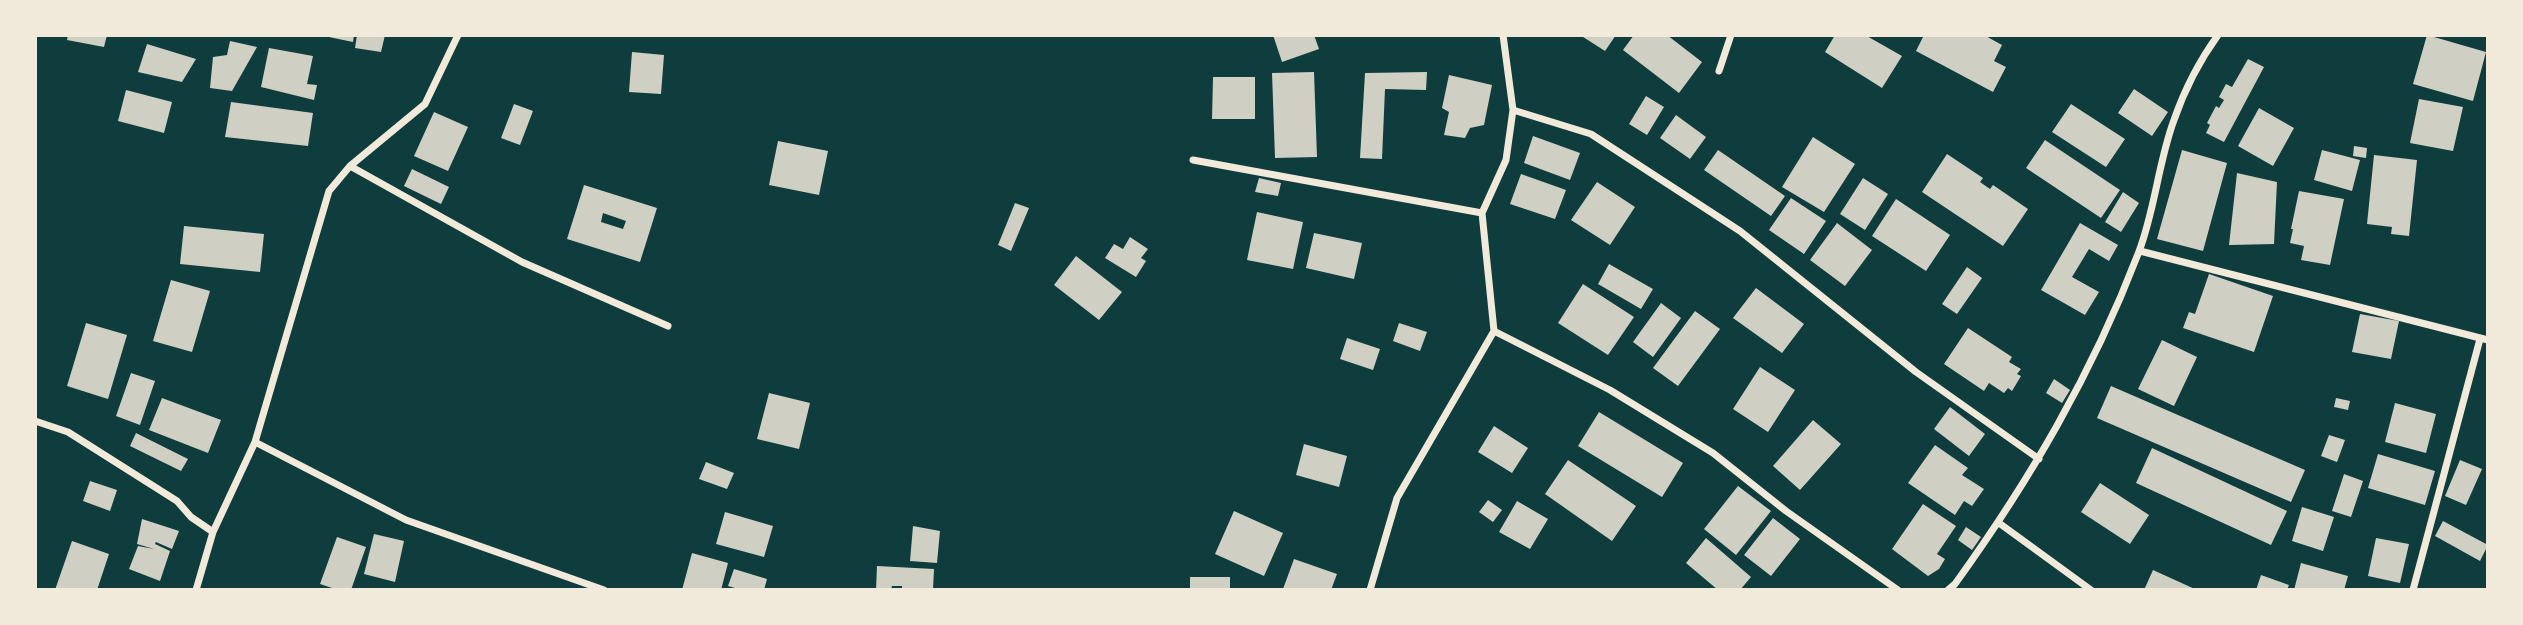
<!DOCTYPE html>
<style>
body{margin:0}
#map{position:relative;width:2523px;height:625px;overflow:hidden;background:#0f3d3e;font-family:Arial,sans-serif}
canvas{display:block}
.frame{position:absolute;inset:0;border:37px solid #f1e9da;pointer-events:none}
</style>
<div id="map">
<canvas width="2523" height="625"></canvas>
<div class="frame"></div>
</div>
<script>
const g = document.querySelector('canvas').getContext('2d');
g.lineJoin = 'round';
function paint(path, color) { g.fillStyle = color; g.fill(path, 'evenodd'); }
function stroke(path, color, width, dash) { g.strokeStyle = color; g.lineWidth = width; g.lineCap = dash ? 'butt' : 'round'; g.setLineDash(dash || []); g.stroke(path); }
const building = new Path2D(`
 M68 35H107L104 47 67 40Z
 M319 35H354L353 42Z
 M357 35H385L381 52 355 48Z
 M1273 35H1314L1319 49 1282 62Z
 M1580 35H1616L1605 51Z
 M1634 35H1667L1702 62 1679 93 1623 50Z
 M1835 35H1865L1902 56 1882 88 1825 52Z
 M1924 35H1984L2002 45 1994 61 2006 67 1993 92 1916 51Z
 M2427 35 2486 52 2473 101 2413 84Z
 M230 41 257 47 232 91 210 88 213 57 227 55Z
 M147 44 196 59 182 82 138 72Z
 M269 48 313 56 307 84 317 85 314 100 261 87Z
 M632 52 664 55 661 94 629 92Z
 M2248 59 2264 67 2224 142 2206 133 2210 125 2207 123 2216 106 2219 108 2224 100 2219 97 2226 84 2232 87Z
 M1314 72 1317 157 1275 158 1272 73Z
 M1427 72 1426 90 1385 89 1382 159 1360 158 1365 73Z
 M1449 75 1492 85 1484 125 1470 128 1465 138 1444 135 1449 112 1442 108Z
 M1213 77H1255V119H1212Z
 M2134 89 2168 112 2152 136 2118 113Z
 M126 90 172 102 164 133 118 121Z
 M1646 96 1664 107 1647 135 1629 124Z
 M2419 99 2463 107 2453 151 2410 143Z
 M231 102 313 113 308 146 225 137Z
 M514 104 533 111 520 145 501 138Z
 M2071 104 2125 139 2106 167 2052 132Z
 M2259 108 2294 128 2273 166 2238 146Z
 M434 112 468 127 448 171 414 156Z
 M1676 115 1706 137 1690 159 1660 138Z
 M1533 136 1580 153 1570 180 1524 163Z
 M1813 137 1855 164 1824 212 1782 187Z
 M2045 140 2120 190 2101 218 2026 168Z
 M778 141 828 151 819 195 769 185Z
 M2354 146 2367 148 2366 158 2353 156Z
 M1718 150 1785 196 1771 216 1704 170Z
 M2182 150 2227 163 2203 251 2157 239Z
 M2322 150 2360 160 2352 191 2314 180Z
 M1947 154 1983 178 1980 182 1990 189 1993 185 2028 209 2003 246 1922 192Z
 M2374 155 2417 160 2409 236 2391 234 2392 227 2367 224Z
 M412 169 449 187 441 204 404 186Z
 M2237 173 2277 182 2274 244 2229 245Z
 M1521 174 1566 190 1555 219 1510 204Z
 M1259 178 1281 183 1278 196 1255 192Z
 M1863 178 1888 194 1865 230 1840 214Z
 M1597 182 1635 207 1610 245 1571 220Z
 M584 185 657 208 640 262 567 239ZM603 213 626 221 623 229 601 222Z
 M2299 191 2344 199 2330 265 2301 260 2304 246 2290 243 2293 229H2291Z
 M2123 192 2139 203 2121 232 2105 222Z
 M1791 198 1826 221 1804 254 1769 230Z
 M1896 199 1950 235 1926 271 1872 236Z
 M1015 203 1029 208 1011 251 998 245Z
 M1257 212 1303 222 1293 269 1247 260Z
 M1837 223 1872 250 1845 286 1810 260Z
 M2080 223 2118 245 2109 261 2089 249 2072 277 2099 292 2085 315 2041 290Z
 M184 226 264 234 260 272 180 264Z
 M1314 233 1362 243 1354 279 1306 268Z
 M1130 237 1148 249 1141 258 1146 261 1136 277 1105 258 1114 244 1123 249Z
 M1076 256 1122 292 1099 320 1054 285Z
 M1609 264 1653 289 1641 309 1598 284Z
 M1967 267 1982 278 1957 314 1942 304Z
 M2209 274 2273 296 2254 352 2183 328 2189 312 2195 314Z
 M171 280 210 291 192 352 153 341Z
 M1583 284 1634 317 1608 355 1558 323Z
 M1756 288 1804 324 1782 353 1733 318Z
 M1661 303 1681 318 1653 357 1633 342Z
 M1695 311 1720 329 1678 386 1653 368Z
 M2360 314 2399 321 2391 359 2352 352Z
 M86 323 127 335 108 399 67 386Z
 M1399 323 1427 332 1420 351 1393 341Z
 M1968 328 2012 357 2009 362 2021 369 2017 374 2021 376 2012 391 2008 388 2004 393 1989 383 1984 391 1944 364Z
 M1347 338 1380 349 1373 370 1340 359Z
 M2162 340 2197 357 2174 406 2138 389Z
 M1760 367 1795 390 1768 432 1733 409Z
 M131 373 155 381 140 425 116 416Z
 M2054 379 2070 390 2062 403 2046 393Z
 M2111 386 2305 470 2291 502 2097 418Z
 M769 393 810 403 799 449 757 439Z
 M162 398 221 420 208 453 149 430Z
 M2336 398 2350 401 2348 410 2334 407Z
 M2395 403 2436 414 2426 453 2385 442Z
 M1950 407 1985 434 1969 456 1934 429Z
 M1599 412 1683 463 1662 497 1578 446Z
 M1813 420 1841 444 1800 490 1773 466Z
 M1494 426 1528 448 1512 473 1478 452Z
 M136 433 188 459 181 471 130 446Z
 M2329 435 2345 440 2337 462 2321 456Z
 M1304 444 1347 456 1339 487 1296 475Z
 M1935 445 1968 468 1962 475 1984 489 1972 506 1964 501 1955 515 1908 483Z
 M2152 448 2287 511 2271 545 2136 483Z
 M2378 454 2435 471 2425 505 2368 488Z
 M1568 460 1636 506 1612 541 1545 494Z
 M2460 460 2482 469 2466 505 2445 496Z
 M706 462 734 473 727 489 699 479Z
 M2344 474 2363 481 2351 517 2332 511Z
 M90 481 117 490 110 511 83 501Z
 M2100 483 2149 515 2130 544 2081 512Z
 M1738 486 1771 511 1736 555 1704 529Z
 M1488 500 1502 510 1493 522 1479 512Z
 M1517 501 1548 519 1530 549 1499 532Z
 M1923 504 1956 526 1937 554 1945 559 1939 569 1928 576 1892 549Z
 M2302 507 2334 517 2323 551 2292 541Z
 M1234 511 1283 533 1264 576 1215 554Z
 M725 512 773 526 764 557 716 544Z
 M1773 518 1800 539 1771 576 1744 555Z
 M142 519 179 531 172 549 156 542 155 544 170 551 160 581 129 569 138 546 154 549 137 544Z
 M2443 521 2488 545 2480 561 2435 536Z
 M913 526 940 531 937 563 910 561Z
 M1966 527 1981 537 1972 550 1958 540Z
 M374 534 404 541 395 582 364 574Z
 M337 537 366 547 351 590H338L320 584Z
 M1706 538 1751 577 1740 590H1718L1686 563Z
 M2376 538 2409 544 2400 583 2368 576Z
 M72 541 109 554 97 590H55Z
 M692 553 728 563 721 590H682Z
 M1294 559 1337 574 1331 590 1283 589Z
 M2301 563 2348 576 2344 590H2294Z
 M877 566 934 569 933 590H902V586H892L891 590H876Z
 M734 569 767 579 764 590H742L728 586Z
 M2153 570 2197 590H2144Z
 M2261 575 2289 585 2287 590H2256Z
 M1190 577H1230V590H1190Z`);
const minor = new Path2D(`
 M1719 71 1731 35
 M1513 110 1591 134 1740 231 1916 372 2039 459
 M1193 160 1482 213
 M350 166 522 262 668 326
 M2140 251 2488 340
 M1494 331 1610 390 1713 453 1786 511 1898 590
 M35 421 68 432 177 501 191 517 213 532 196 590
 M255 442 406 520 604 590
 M1999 523 2091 590
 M213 532 255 442 329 191 350 166 425 104 458 35
 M1370 590 1397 498 1494 331 1482 213 1506 160 1513 110 1503 35
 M1948 590 1955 584C2030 480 2092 374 2138 254 2155 211 2158 163 2174 120 2184 91 2200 60 2218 35
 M2413 590 2480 339`);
paint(building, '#cfcfc3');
stroke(minor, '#f1e9da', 7);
</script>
